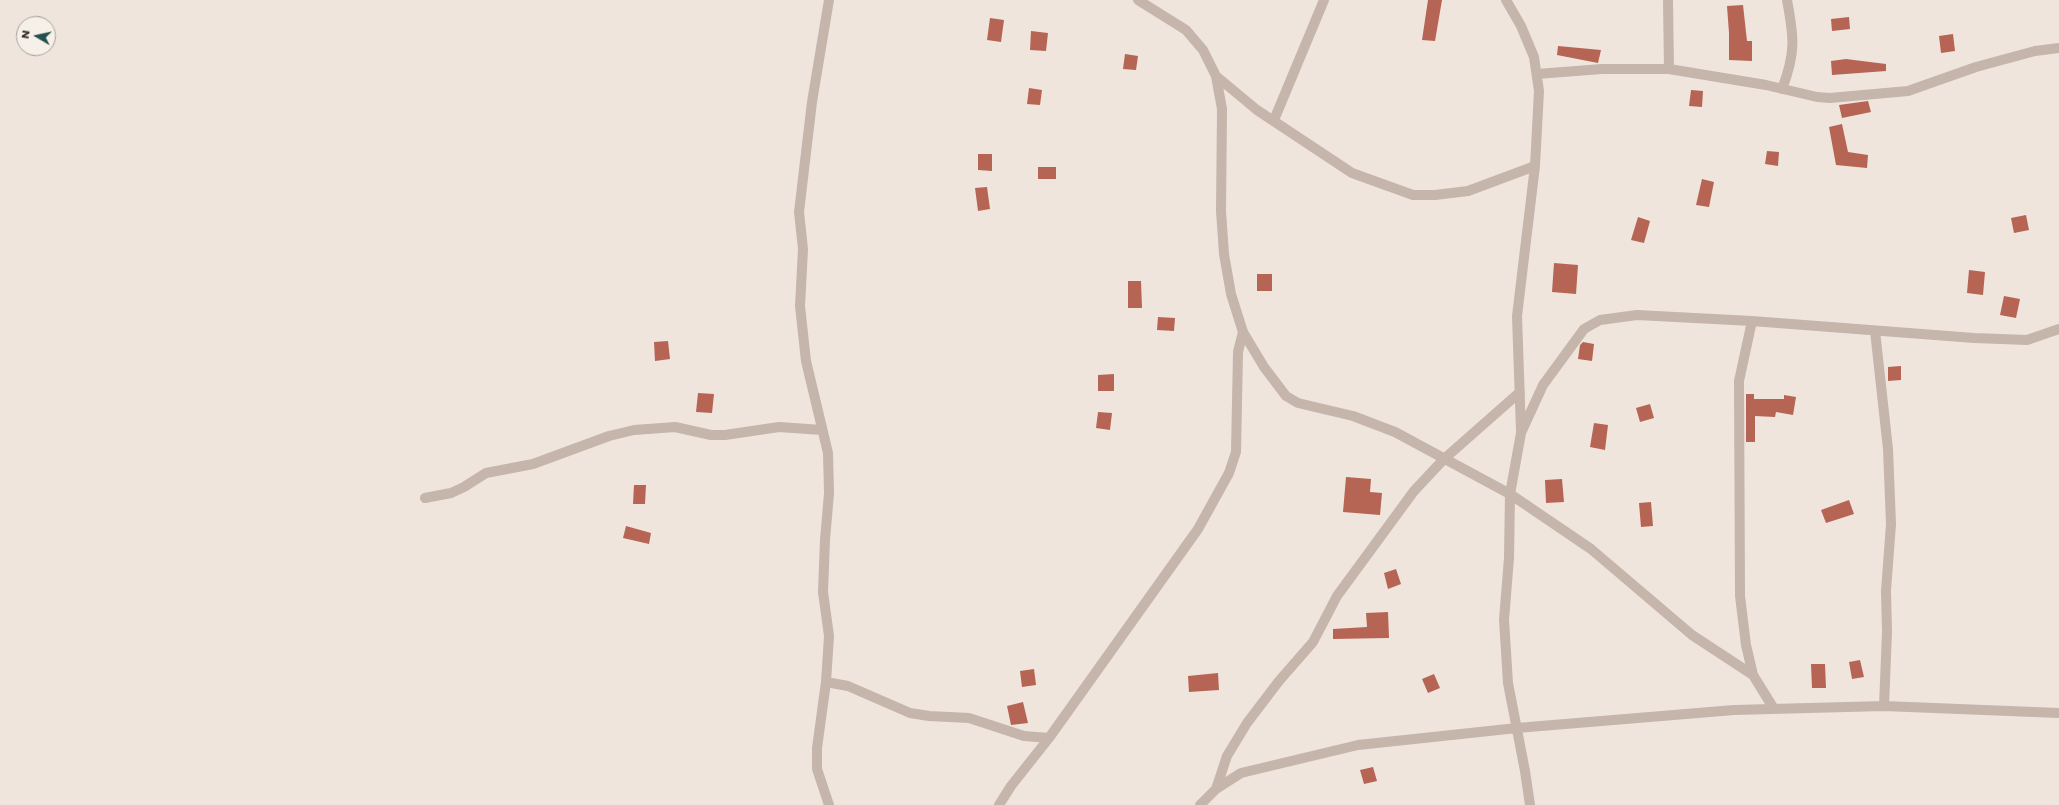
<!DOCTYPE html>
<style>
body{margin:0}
#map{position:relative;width:2059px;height:805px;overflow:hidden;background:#efe5dd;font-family:Poppins,sans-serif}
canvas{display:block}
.north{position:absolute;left:16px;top:16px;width:40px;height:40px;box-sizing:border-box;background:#f7f0e9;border:1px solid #a9a29c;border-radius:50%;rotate:279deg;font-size:11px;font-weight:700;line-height:16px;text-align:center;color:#342c29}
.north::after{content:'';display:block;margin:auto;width:14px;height:18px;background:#245050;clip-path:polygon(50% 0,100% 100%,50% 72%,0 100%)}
</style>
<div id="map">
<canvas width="2059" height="805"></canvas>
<div class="north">N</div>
</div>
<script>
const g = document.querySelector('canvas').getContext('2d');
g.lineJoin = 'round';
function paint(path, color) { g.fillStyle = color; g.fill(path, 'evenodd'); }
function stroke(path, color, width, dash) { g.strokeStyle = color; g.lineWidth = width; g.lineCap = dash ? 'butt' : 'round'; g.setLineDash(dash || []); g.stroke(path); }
const building = new Path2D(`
 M1428 0H1442L1435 41 1422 40Z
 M1743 5 1747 41H1752V61L1729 60V33L1727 6Z
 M1849 17 1850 29 1832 31 1831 19Z
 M990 18 1004 20 1001 42 987 40Z
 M1031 31 1048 33 1046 51 1030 50Z
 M1953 34 1955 51 1941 53 1939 36Z
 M1558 46 1601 50 1598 63 1557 55Z
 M1125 54 1138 56 1136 70 1123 69Z
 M1846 59 1886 64V71L1832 75 1831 61Z
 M1029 88 1042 90 1040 105 1027 104Z
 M1691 90 1703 91 1702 107 1689 106Z
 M1868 101 1871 112 1842 118 1839 105Z
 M1842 124 1848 152 1868 155 1867 168 1836 165 1829 127Z
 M1767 151 1779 152 1778 166 1765 164Z
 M978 154H992V171L978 170Z
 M1038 167H1056V179H1038Z
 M1702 179 1714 182 1709 207 1696 205Z
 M987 187 990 209 978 211 975 188Z
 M2026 215 2029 230 2014 233 2011 218Z
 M1638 217 1650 221 1644 243 1631 240Z
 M1554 263 1578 265 1576 294 1552 292Z
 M1969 270 1985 272 1983 295 1967 293Z
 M1257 274H1272V291H1257Z
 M1128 281H1141L1142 308H1128Z
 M2004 296 2020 299 2016 318 2000 315Z
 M1158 317 1175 318 1174 331 1157 330Z
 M668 341 670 359 655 361 654 342Z
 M1583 342 1594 344 1592 361 1578 359 1580 345Z
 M1901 366V380L1888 381V367Z
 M1114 374V391H1098V375Z
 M698 393 714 394 712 413 696 412Z
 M1746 394H1754V399H1784V395L1796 397 1793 415 1776 412 1775 417 1755 416V442H1746Z
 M1650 404 1654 418 1640 422 1636 408Z
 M1098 412 1112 413 1110 430 1096 428Z
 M1594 423 1608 425 1605 450 1590 447Z
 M1346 477 1371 479 1370 492 1382 493 1380 515 1343 512Z
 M1562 479 1564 502 1546 503 1545 480Z
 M634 485H646L645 504H633Z
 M1849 500 1854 514 1826 523 1821 510Z
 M1651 502 1653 526 1641 527 1639 503Z
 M626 526 651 533 649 544 623 538Z
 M1396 569 1401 584 1388 589 1384 573Z
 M1388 612 1389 638 1333 639V629L1367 627 1366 613Z
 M1860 660 1864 677 1852 679 1849 662Z
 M1811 664H1825L1826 688H1812Z
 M1034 669 1036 685 1022 687 1020 671Z
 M1218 673 1219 690 1189 692 1188 676Z
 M1434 674 1440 688 1428 693 1422 679Z
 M1023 702 1028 723 1011 725 1007 706Z
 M1373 767 1377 781 1364 784 1360 770Z`);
const minor = new Path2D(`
 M829 0 812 102 799 212 803 249 800 306 806 361 828 453 829 493 825 540 823 592 829 636 826 682 817 748V769L829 805
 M1138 0 1186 30 1203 50 1216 76 1222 109 1221 211 1224 254 1231 294 1243 332 1264 367 1286 396 1298 403 1353 416 1395 432 1510 494 1591 549 1692 635 1753 675
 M1506 0 1521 26 1534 57 1539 91 1535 166 1517 316 1521 431
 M1668 0 1669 69
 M1537 74 1602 69H1669L1766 85 1817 97 1830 98 1908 91 1976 67 2035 51 2059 48
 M1216 76 1257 110 1352 173 1413 195H1435L1468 191 1535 166
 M1782 89C1796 53 1794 37 1787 0
 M1274 120 1324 0
 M1752 321 1739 381 1740 596 1746 645 1753 675 1774 709
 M425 498 451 493 464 487 486 473 533 464 609 436 634 430 675 427 711 435H725L779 427 822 430
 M826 682 848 686 910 713 929 716 969 718 1024 736 1049 738
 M1884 706 2059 713
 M1216 789 1227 756 1247 723 1279 681 1313 642 1337 596 1414 491 1444 459 1520 392
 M999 805 1011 786 1049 738 1198 529 1229 473 1236 452 1238 352 1243 332
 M1200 805 1216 789 1241 773 1358 745 1517 728 1734 710 1884 706 1887 632 1886 591 1891 524 1888 449 1875 331
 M1530 805 1525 771 1508 683 1504 620 1509 558 1510 494 1521 433 1543 385 1584 329 1600 320 1637 315 1752 321 1974 338 2027 340 2059 329`);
paint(building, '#b66454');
stroke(minor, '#c5b5ab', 10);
</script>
